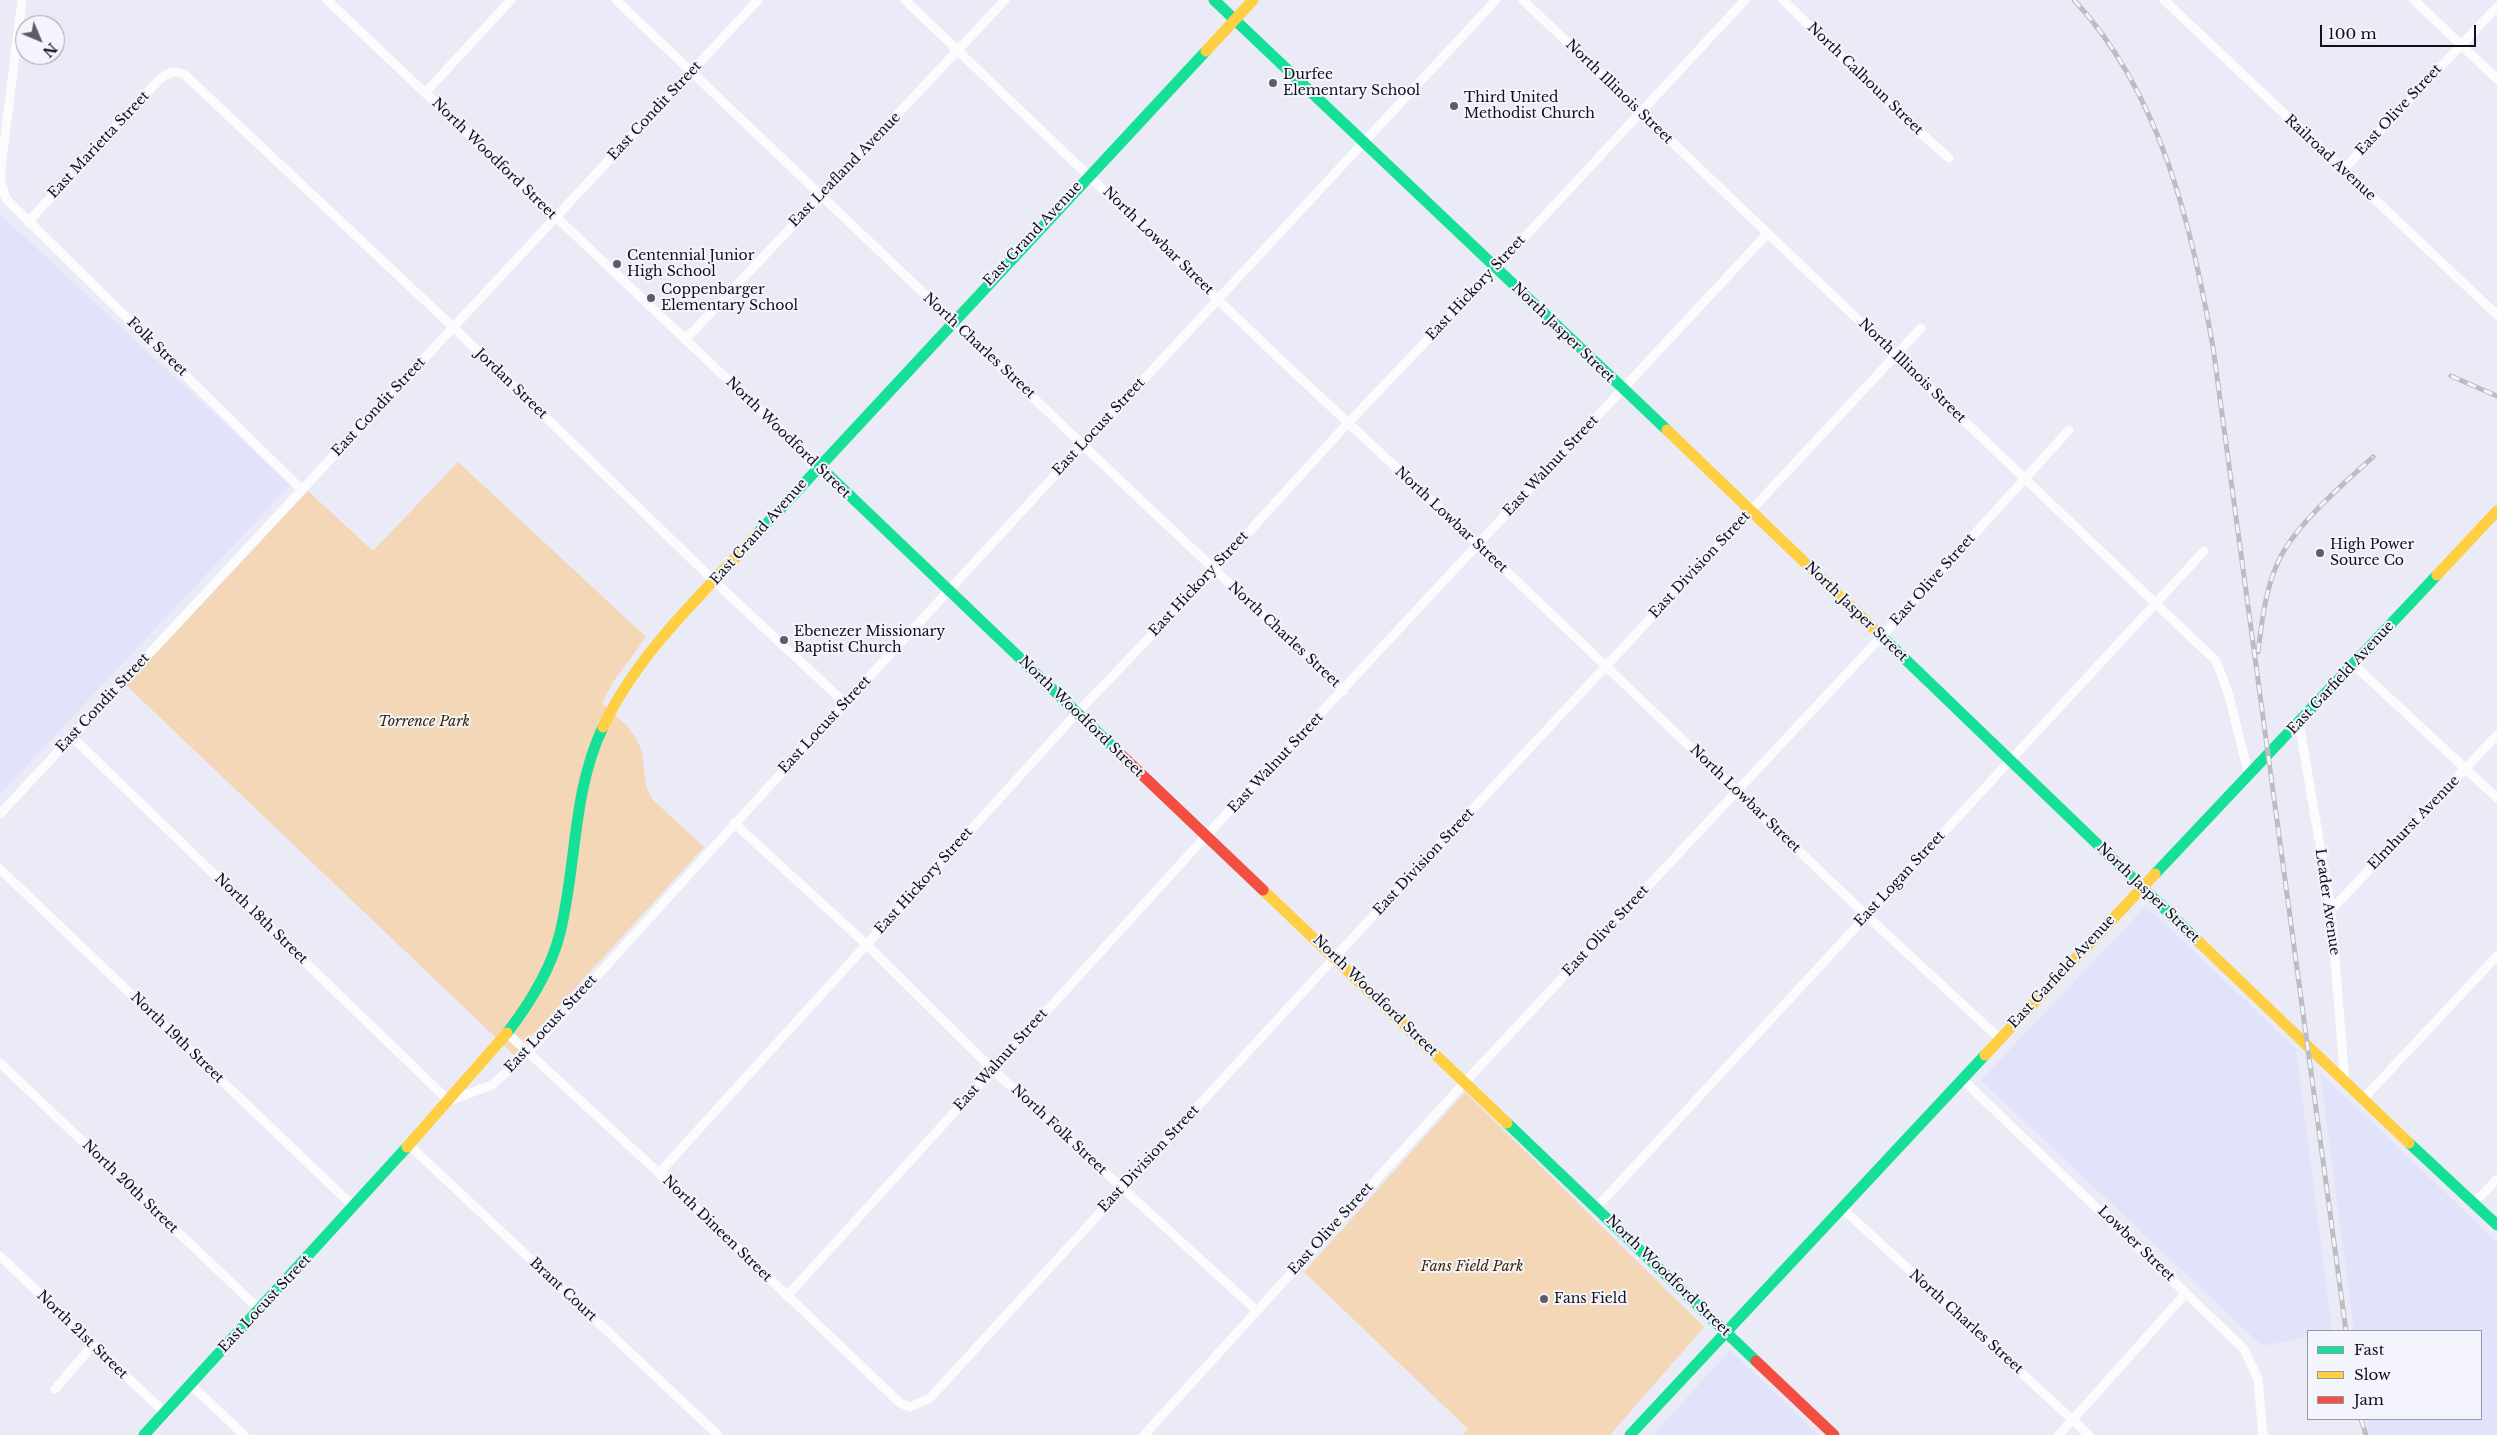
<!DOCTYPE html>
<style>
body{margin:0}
#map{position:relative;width:2497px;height:1435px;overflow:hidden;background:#eaebf7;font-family:"Libre Baskerville",serif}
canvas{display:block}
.legend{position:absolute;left:2307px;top:1330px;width:175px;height:90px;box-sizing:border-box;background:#f4f5fc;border:1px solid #9899a2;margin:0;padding:6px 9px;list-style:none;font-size:15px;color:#0f101b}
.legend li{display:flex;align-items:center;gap:10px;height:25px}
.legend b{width:25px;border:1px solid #9899a2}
.north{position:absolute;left:15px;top:15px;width:50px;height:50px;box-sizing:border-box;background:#f4f5fc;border:1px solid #9899a2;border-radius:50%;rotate:135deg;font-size:14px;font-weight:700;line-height:20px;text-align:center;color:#0f101b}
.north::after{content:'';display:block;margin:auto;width:18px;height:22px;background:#5c5d68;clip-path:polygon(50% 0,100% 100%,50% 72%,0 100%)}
.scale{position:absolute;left:2320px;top:25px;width:156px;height:22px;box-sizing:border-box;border:2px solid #0f101b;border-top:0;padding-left:6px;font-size:15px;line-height:18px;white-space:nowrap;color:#0f101b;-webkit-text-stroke:4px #f4f5fc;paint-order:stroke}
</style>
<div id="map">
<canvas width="2497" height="1435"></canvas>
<ul class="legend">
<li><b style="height:6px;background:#16e098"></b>Fast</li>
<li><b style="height:6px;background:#ffcf43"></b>Slow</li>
<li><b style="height:6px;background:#f24e42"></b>Jam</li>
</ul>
<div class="north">N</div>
<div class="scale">100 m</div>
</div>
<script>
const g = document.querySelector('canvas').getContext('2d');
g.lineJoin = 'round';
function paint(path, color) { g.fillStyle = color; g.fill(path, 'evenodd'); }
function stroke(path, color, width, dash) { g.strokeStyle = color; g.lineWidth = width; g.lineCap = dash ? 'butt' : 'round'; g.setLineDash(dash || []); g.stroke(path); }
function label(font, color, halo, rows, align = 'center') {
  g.font = font + ' "Libre Baskerville",serif'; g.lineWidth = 4; g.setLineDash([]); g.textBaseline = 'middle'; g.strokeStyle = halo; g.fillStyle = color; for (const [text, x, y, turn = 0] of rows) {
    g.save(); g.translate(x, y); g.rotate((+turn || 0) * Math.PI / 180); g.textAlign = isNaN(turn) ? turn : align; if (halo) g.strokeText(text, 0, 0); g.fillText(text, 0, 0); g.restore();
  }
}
const built = new Path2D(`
 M0 214 290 485 0 794Z
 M2146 906 2296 1049 2332 1331H2308V1337L2262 1346 1981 1080Z
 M2320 1073 2497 1242V1435H2368L2366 1419H2481V1331H2354Z
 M1730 1350 1819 1435H1653Z`);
const green = new Path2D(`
 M458 462 646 637 613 682 602 703C617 717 638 732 642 754 645 771 643 784 652 799L704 847 514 1055 126 685 308 491 373 551Z
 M1465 1092 1704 1327 1610 1435H1462L1468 1429 1304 1272Z`);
const street = new Path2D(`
 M22 0 1 168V181L6 199 301 489
 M327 0 819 466
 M616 0 1148 507 1344 691
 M905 0 1283 362 1478 544 1866 915 2000 1039
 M1523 0 2215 660C2233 696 2237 736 2249 773
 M1783 0 1907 121 1949 158
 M2164 0 2497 315
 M2414 0 2497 79
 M425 93 511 0
 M2343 170 2497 7
 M28 222 158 81C167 73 173 69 185 75L453 327 714 581 845 703
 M685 340 1005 0
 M2354 665 2497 798
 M2299 722 2331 910 2345 1083
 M72 737 449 1101 492 1085 527 1054C846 698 1171 350 1496 0
 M0 814 758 0
 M734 823 866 944 992 1069 1256 1310
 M0 869 354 1207
 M2331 910 2497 735
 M508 1034 659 1173 900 1403 910 1407 930 1398 1334 958 1921 328
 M0 1063 260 1310
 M1962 1079 2244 1349 2258 1379 2263 1435
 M2363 1099 2497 956
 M409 1145 718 1435
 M659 1173 1077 713 1214 570 1348 423 1495 269 1745 0
 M2474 1203 2497 1179
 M1597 1207 2204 551
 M1843 1209 2089 1435
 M0 1256 165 1413
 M787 1296 1206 836 1768 233
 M191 1385 244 1435
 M55 1389 93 1345
 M1144 1435 1465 1082 1881 637 2069 430
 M2059 1435 2186 1293`);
const fast = new Path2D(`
 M1214 0 1667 430
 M819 466 1115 749
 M758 533 1206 51
 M1878 633 2199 942
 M2155 874 2437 575
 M507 1033C530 1003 551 970 560 933 577 864 572 792 603 727
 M1507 1123 1756 1361
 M2409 1143 2497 1225
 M144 1435 407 1147
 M1630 1435 1985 1055`);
const slow = new Path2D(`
 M1206 51 1253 0
 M1667 430 1878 633
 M2437 575 2497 511
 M603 727C638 652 703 594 758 533
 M1263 890 1507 1123
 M2199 942 2409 1143
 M1985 1055 2155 874
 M407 1147 507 1033`);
const jam = new Path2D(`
 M1115 749 1263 890
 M1756 1361 1834 1435`);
const rail = new Path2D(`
 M2074 0C2161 93 2191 225 2213 347L2346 1331
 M2451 376 2497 396
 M2258 652C2262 621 2265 591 2278 562 2294 526 2343 484 2373 457
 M2361 1419 2366 1435`);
const markers = [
 [1273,83,5,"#5c5d68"],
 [1454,106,5,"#5c5d68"],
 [617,264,5,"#5c5d68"],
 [651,298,5,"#5c5d68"],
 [2320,553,5,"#5c5d68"],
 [784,640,5,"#5c5d68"],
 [1544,1299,5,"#5c5d68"]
];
const poiNames = [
 ["Durfee",1283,75],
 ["Elementary School",1283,91],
 ["Third United",1464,98],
 ["Methodist Church",1464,114],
 ["Centennial Junior",627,256],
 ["High School",627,272],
 ["Coppenbarger",661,290],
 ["Elementary School",661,306],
 ["High Power",2330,545],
 ["Source Co",2330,561],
 ["Ebenezer Missionary",794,632],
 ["Baptist Church",794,648],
 ["Fans Field",1554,1299]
];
const streetNames = [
 ["North Calhoun Street",1865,79,44],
 ["North Illinois Street",1619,92,44],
 ["East Olive Street",2399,110,-47],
 ["East Condit Street",655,111,-47],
 ["East Marietta Street",99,145,-47],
 ["Railroad Avenue",2330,158,43],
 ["North Woodford Street",494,159,44],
 ["East Leafland Avenue",845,170,-46],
 ["East Grand Avenue",1033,234,-47],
 ["North Lowbar Street",1158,241,44],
 ["East Hickory Street",1476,288,-47],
 ["North Jasper Street",1563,333,44],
 ["North Charles Street",979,346,43],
 ["Folk Street",157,347,44],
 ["North Illinois Street",1912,371,44],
 ["Jordan Street",511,384,44],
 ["East Condit Street",379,407,-47],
 ["East Locust Street",1099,427,-47],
 ["North Woodford Street",788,438,44],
 ["East Walnut Street",1551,466,-47],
 ["North Lowbar Street",1451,520,43],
 ["East Grand Avenue",759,532,-48],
 ["East Division Street",1700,565,-47],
 ["East Olive Street",1933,580,-48],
 ["East Hickory Street",1199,584,-47],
 ["North Jasper Street",1856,612,44],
 ["North Charles Street",1284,635,43],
 ["East Garfield Avenue",2341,678,-47],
 ["East Condit Street",103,703,-47],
 ["North Woodford Street",1081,717,44],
 ["East Locust Street",825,725,-47],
 ["East Walnut Street",1276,763,-47],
 ["North Lowbar Street",1745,799,44],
 ["Elmhurst Avenue",2414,823,-46],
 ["East Division Street",1424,862,-47],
 ["East Logan Street",1900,879,-47],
 ["East Hickory Street",924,881,-48],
 ["North Jasper Street",2148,893,44],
 ["Leader Avenue",2327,902,82],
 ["North 18th Street",261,919,44],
 ["East Olive Street",1606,931,-47],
 ["East Garfield Avenue",2062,972,-47],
 ["North Woodford Street",1375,996,44],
 ["East Locust Street",551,1024,-47],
 ["North 19th Street",177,1038,44],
 ["East Walnut Street",1001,1060,-48],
 ["North Folk Street",1059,1130,43],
 ["East Division Street",1149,1159,-47],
 ["North 20th Street",130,1187,44],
 ["North Dineen Street",717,1229,44],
 ["East Olive Street",1331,1229,-48],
 ["Lowber Street",2136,1244,44],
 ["North Woodford Street",1668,1276,44],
 ["Brant Court",563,1290,43],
 ["East Locust Street",265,1304,-47],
 ["North Charles Street",1966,1322,42],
 ["North 21st Street",82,1335,44]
];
const parkNames = [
 ["Torrence Park",424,722],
 ["Fans Field Park",1472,1267]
];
paint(built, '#e1e3fb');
paint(green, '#f3d7b7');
stroke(street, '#fcfcfe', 9);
stroke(fast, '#16e098', 11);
stroke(slow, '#ffcf43', 11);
stroke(jam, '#f24e42', 11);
stroke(rail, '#bdbdc1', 5);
stroke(rail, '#f4f5fc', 3, [9]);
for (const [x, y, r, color] of markers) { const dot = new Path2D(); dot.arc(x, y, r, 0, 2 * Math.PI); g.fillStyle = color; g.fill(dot); stroke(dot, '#f4f5fc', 2); }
label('14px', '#0f101b', '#f4f5fc', poiNames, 'left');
label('14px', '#0f101b', '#f4f5fc', streetNames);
label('italic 14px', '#3c2501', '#f4f5fc', parkNames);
</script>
